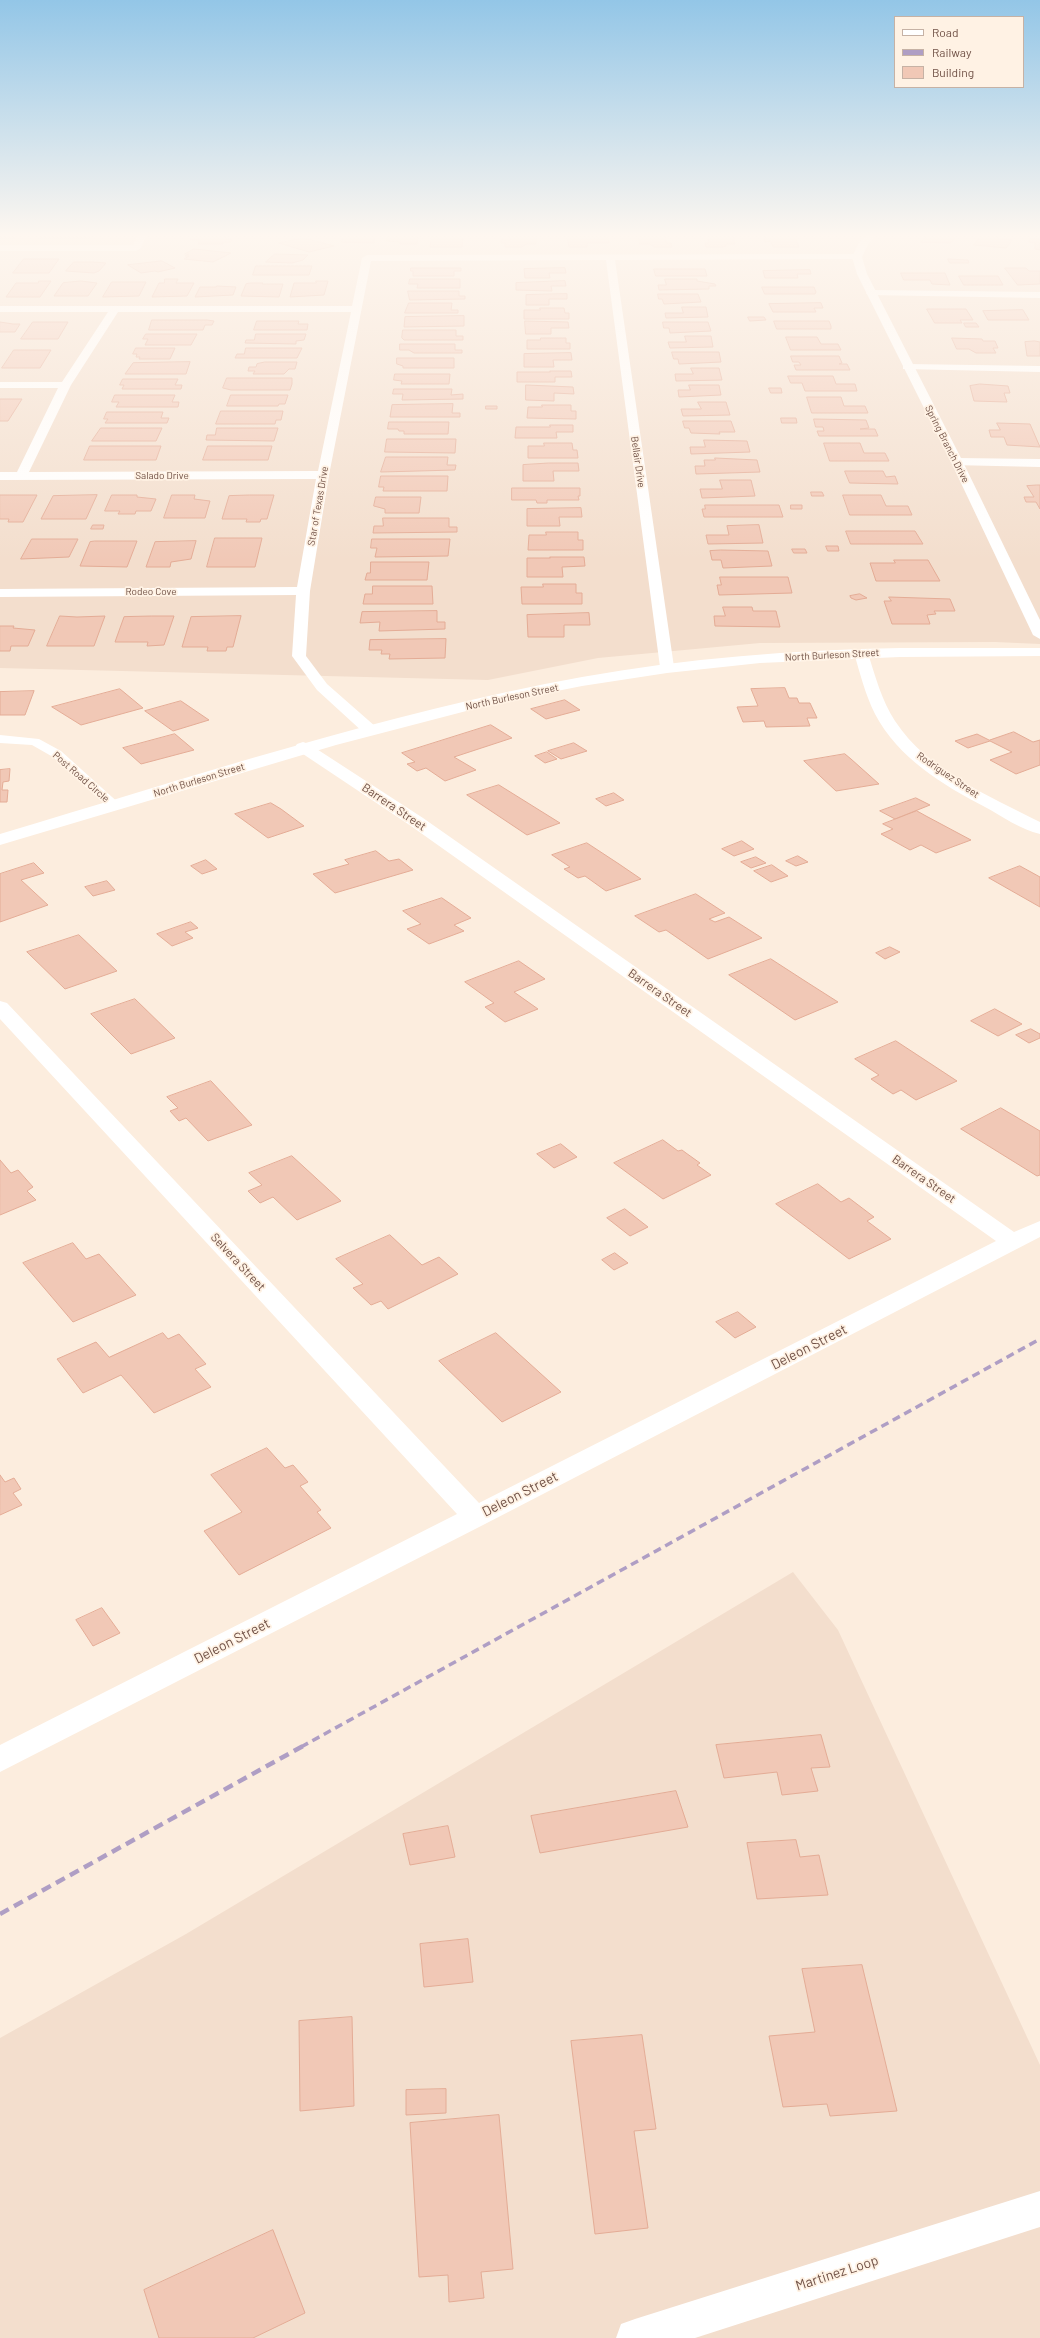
<!DOCTYPE html>
<style>
body{margin:0}
#map{position:relative;width:1040px;height:2338px;overflow:hidden;background:#fcedde;font-family:Barlow,sans-serif}
canvas{display:block}
.legend{position:absolute;left:894px;top:16px;width:130px;height:72px;box-sizing:border-box;background:#fff2e4;border:1px solid #c6b2a5;margin:0;padding:5px 7px;list-style:none;font-size:12px;color:#715247}
.legend li{display:flex;align-items:center;gap:8px;height:20px}
.legend b{width:20px;border:1px solid #c6b2a5}
</style>
<div id="map">
<canvas width="1040" height="2338"></canvas>
<ul class="legend">
<li><b style="height:5px;background:#fff"></b>Road</li>
<li><b style="height:5px;background:#af9ec4"></b>Railway</li>
<li><b style="height:11px;background:#f1c8b6"></b>Building</li>
</ul>
</div>
<script>
const g = document.querySelector('canvas').getContext('2d');
g.lineJoin = 'round';
function paint(path, color) { g.fillStyle = color; g.fill(path, 'evenodd'); }
function stroke(path, color, width, dash) { g.strokeStyle = color; g.lineWidth = width; g.lineCap = dash ? 'butt' : 'round'; g.setLineDash(dash || []); g.stroke(path); }
function label(font, color, halo, rows, align = 'center') {
  g.font = font + ' Barlow,sans-serif'; g.lineWidth = 3.5; g.setLineDash([]); g.textBaseline = 'middle'; g.strokeStyle = halo; g.fillStyle = color; for (const [text, x, y, turn = 0] of rows) {
    g.save(); g.translate(x, y); g.rotate((+turn || 0) * Math.PI / 180); g.textAlign = isNaN(turn) ? turn : align; if (halo) g.strokeText(text, 0, 0); g.fillText(text, 0, 0); g.restore();
  }
}
const residential = new Path2D(`
 M0 234H1040V644L995 642 760 643 598 658 488 680 0 668Z
 M793 1572 838 1630 1040 2065V2338H0V2038L186 1934Z`);
const building = new Path2D(`
 M0 234H14L12 236H16L14 238H0Z
 M43 234H98L92 235 90 238H40Z
 M344 234H375L374 243 342 242Z
 M389 234H418L417 244H400V242L387 241Z
 M448 234 463 235 462 247H430L432 236Z
 M930 234H960L950 243 921 242Z
 M983 234 999 236 997 239 1012 240 1006 248 974 245Z
 M769 235H794L799 247H773L771 241 765 242 764 238H771Z
 M193 236H226L225 239H232L231 242H223V244H198L199 240H191Z
 M509 236H536V244H526L522 247H505V243H501V240H510Z
 M607 236 609 243H587V247H569L567 237Z
 M639 236H665L666 243H671L672 247H654L650 244H640Z
 M707 236H733L735 244H726V246L722 247H706L705 243H709Z
 M304 238 334 246 309 252 279 243Z
 M1030 238 1040 239V250L1035 249V243L1029 242Z
 M194 249 231 253 213 262 184 259 189 256H185L189 254H185Z
 M275 254 308 255 303 260 292 263 266 262Z
 M24 259H59L49 273H13Z
 M948 259 968 260 969 263H950Z
 M162 261 175 268 158 272 155 271 141 273 128 265Z
 M74 262H93L106 263 99 271 94 273 66 271Z
 M256 266H312L309 275H253Z
 M411 268H461V271H454V276H413V271H411Z
 M565 268 566 273H549L550 278H525L524 269Z
 M1005 268H1026L1029 271H1040V284L1018 285Z
 M654 269H705L707 276H656Z
 M810 270 811 274H797L798 278H765L763 271Z
 M901 273H945L950 285 932 284 930 280H904Z
 M959 276H998L1003 285H964Z
 M165 279H178L176 283H194L187 296 152 297 159 283H164Z
 M410 279H460V288H417L418 284H409Z
 M665 279H697V281L715 284 716 286H709V289L659 290 658 285H666Z
 M39 281H51L40 297H6L16 283H38Z
 M81 281 97 283 88 296H54L63 283Z
 M316 281H328L324 295 290 297 294 283H316Z
 M565 281 566 286H551L552 291 516 290V283Z
 M112 282H146L139 296 103 297Z
 M251 283H263L262 284H283L279 297 241 296 246 284Z
 M217 286 236 287 233 295 195 297 200 287H216Z
 M762 287H814L816 292 815 294H765Z
 M408 291H459V296H465V299L410 300Z
 M567 294V299H549V305H526V295Z
 M658 294H698L701 302 664 304 662 299H659Z
 M409 303H452L451 310H458V313H405Z
 M821 303 823 308H814L816 312H773L769 304Z
 M682 307H706L708 317 666 318 665 313H683Z
 M540 308H564L565 313H569V319H524V310H540Z
 M927 309H966L973 320H960L962 323H935Z
 M1023 310 1029 320H988L983 311Z
 M464 316V326L404 327 405 317Z
 M748 317H764L766 320 750 321Z
 M152 320H207L214 321 212 325H205L203 330H149Z
 M257 321H299L298 324H308L307 330H254Z
 M525 321 568 322 569 328H551V334H526Z
 M774 321H829L831 326V329H777Z
 M0 322 13 324H20L15 332H0Z
 M33 322H68L58 339H21Z
 M663 322H708L711 331 670 333 669 328H664Z
 M964 323H976L979 327H966Z
 M403 330H456V336H463V340H404L402 338Z
 M146 334H197L191 345H145L148 339H143Z
 M256 334H306L304 340 296 341V344L245 343 246 340H254Z
 M685 336H711L713 347 670 348 668 342H686Z
 M786 337H817L821 344H838L841 350H791Z
 M541 338H566V343H570V349H527V340H540Z
 M952 338 982 339 983 341H995L998 348H993L996 353H976L969 349H957Z
 M1035 341 1040 342V356H1027L1025 342Z
 M400 344H455V350H462V353H414L409 350H400Z
 M136 348H175L170 359H139L140 357H136L137 354H133Z
 M246 348H302L297 358H235L237 354H244Z
 M14 350H51L40 368H2Z
 M672 352H719L721 362 679 364 678 359H674Z
 M571 353 572 360H553L554 367H524V354Z
 M791 356H839L842 363 839 364H847L850 370H796L794 365H801L799 362H793Z
 M397 358H454V368H403V366L397 364Z
 M190 362 186 374H125L133 363Z
 M265 362H297L295 369H289L284 374H253L255 371H248L249 367H256L257 364Z
 M691 368H719L722 380 676 381 675 374H693Z
 M550 371H571L572 377H555V382H517V372H550Z
 M395 374H450L449 384H401L402 381 394 380Z
 M788 376H833L836 384H855L857 391H805L802 383H791Z
 M227 378H292V384L290 390H231L223 388Z
 M123 379H178L175 385H182L181 389H122L124 385H120Z
 M980 384 1008 386 1010 393H1004L1007 402 974 401 970 386Z
 M526 385 573 387 574 394 554 393V401L526 400Z
 M689 385H719L721 395 679 397 678 390H690Z
 M769 388H781L782 393H771Z
 M394 389H452L451 395 463 394V399L402 400 403 394H393Z
 M115 395H175L172 402H179L178 407H116L119 402H112Z
 M231 395H288L285 404H279L278 406H227Z
 M807 397H841L844 406H865L868 413H812Z
 M0 399H22L8 421H0Z
 M698 402H726L730 415 683 416 681 409H701Z
 M453 404 452 413H460V417H390L392 405Z
 M542 405H571V411H576V419L527 418 528 407H542Z
 M486 406H497V409H486Z
 M221 411H283L281 420H276L275 424H216Z
 M107 412H163L161 418H169L167 423H105L108 419H104Z
 M781 418H796L797 423H782Z
 M814 419 866 420 869 428 860 429H875L878 436H819L817 431H824L823 427H816Z
 M683 421H731L735 432H719L720 434 691 433 689 428H685Z
 M389 422H449L448 434H404V431H399L398 429H388Z
 M997 423 1030 424 1040 447 1007 445 1004 437H991L989 430H1000Z
 M550 425H573V432H556L557 438H515L516 427H550Z
 M101 428H162L156 441H92Z
 M217 428H278L274 441 206 440 207 435H215Z
 M387 439H456L455 453 385 452Z
 M704 440 747 441 750 452 691 454 690 447H705Z
 M544 443H572L573 450H577L578 458H528V446H544Z
 M824 443H860L864 453H885L889 461H830Z
 M90 446H161L156 460H84Z
 M208 446H272L268 460H203Z
 M386 457H448L447 465H456L455 470 381 472Z
 M715 458 757 460 760 472 696 474 695 466H705L704 460H715Z
 M549 463H578L579 471H553L554 481H523V465Z
 M845 471H883L886 477 895 476 898 484 850 483Z
 M381 476H448L447 491H383L384 487H379Z
 M720 480H751L755 496 702 498 700 489H722Z
 M1037 485H1040V509L1036 502H1026L1024 497H1034L1027 486Z
 M512 488H580V496H578L579 500H547V503H537L536 500H512Z
 M811 492H822L824 496H812Z
 M0 495H37L23 522H8L9 519H0Z
 M97 495 86 519H41L53 496Z
 M112 495H137V497L156 499 151 511H136L135 514H118L120 511H105Z
 M172 495H195L194 499 210 501 205 518H164Z
 M250 495H274L267 519H261L260 522H246L247 519H222L229 496Z
 M843 495H881L886 506H908L912 515H850Z
 M376 497H421L419 513H385V509L374 506Z
 M705 505H779L783 517H704L702 509H705Z
 M791 505H802V509H791Z
 M581 508 582 517H559L560 526H527V509Z
 M383 518H449V527H457V532L373 533 374 526H383Z
 M93 525H104L103 529H91Z
 M759 525 763 543 708 544 706 535H729L727 526Z
 M846 531H915L923 544H851Z
 M546 532H578V540H583V550H528L529 535H546Z
 M215 538H262L255 567H207Z
 M32 539H78L69 557 21 559Z
 M372 539H450L448 556 375 557 377 548H371Z
 M95 541H137L127 567 80 566 90 542Z
 M196 541 191 559 171 562 170 567H146L155 542Z
 M826 546H838L839 551H828Z
 M792 549H805L807 553H794Z
 M721 550 768 551 772 566 723 568 721 560H712L710 551Z
 M550 557H584L585 566 562 567 563 577H527V558H550Z
 M894 560H928L940 581H876L870 563H895Z
 M371 562H429L427 580H365L367 573H370Z
 M720 577H788L792 593 719 595 717 585H721Z
 M543 584H576V593H582V604H522L521 587H543Z
 M373 586H432L433 604H363L365 594H372Z
 M860 594 867 598 856 600 851 598 850 596Z
 M889 597 950 599 955 611H934L936 614 927 615 930 624H892L884 601H891Z
 M723 607H752L753 611H776L780 627 715 626 714 616H725Z
 M437 611V622H445V629L379 631 380 622 360 623 362 612Z
 M589 613 590 625H564V637H528L527 615Z
 M60 616 77 617 105 616 94 646H47Z
 M152 616H174L164 645 147 646 148 642H115L124 617Z
 M241 616 233 647H227L226 651H207L208 647H182L191 617Z
 M0 626H14L13 628 35 630 28 646H11L10 651H0Z
 M446 639 445 658 389 659 390 654H381L382 650H369L370 640Z
 M785 688 789 698H797L799 703H810L817 718H807L810 726 766 727 764 721 743 722 737 707 758 706 751 689Z
 M120 689 143 708 81 725 52 707Z
 M34 691 25 715H0V692Z
 M565 700 580 710 546 719 531 709Z
 M181 701 209 720 173 731 145 711Z
 M491 725 512 738 454 757 476 770 445 781 426 768 417 771 407 764 415 762 402 753Z
 M1014 732 1033 742 1040 740V765L1016 774 990 760 1012 752 990 741 968 748 955 741 977 734 989 740Z
 M175 734 194 750 141 764 123 748Z
 M574 743 587 751 561 759 548 751Z
 M547 752 557 759 545 763 535 756Z
 M845 754 851 759 879 784 836 791 804 761Z
 M10 769 9 781 3 782 2 790H8L7 802H0V770Z
 M499 785 560 823 527 835 467 795Z
 M614 793 624 800 606 806 596 799Z
 M916 798 930 805 895 819 880 811Z
 M271 803 281 809 304 826 268 838 235 814Z
 M917 811 926 816 971 840 936 853 921 845 910 850 881 834 893 829 883 824Z
 M742 841 754 849 734 856 722 849Z
 M587 843 619 864 641 879 606 891 585 876 578 878 564 869 570 867 552 855Z
 M376 851 389 861 399 859 413 870 335 893 313 874 349 864 345 860Z
 M798 856 808 862 796 866 786 861Z
 M756 857 766 863 751 868 741 862Z
 M206 860 217 869 202 874 191 866Z
 M34 863 44 873 21 880 48 905 0 922V874Z
 M772 865 788 876 771 882 754 871Z
 M1020 866 1040 877V907L989 878Z
 M107 881 115 890 93 896 85 887Z
 M696 894 725 913 709 919 715 922 729 917 762 938 708 959 666 930 659 932 635 916Z
 M442 898 471 918 454 925 464 931 429 944 407 929 421 924 403 911Z
 M191 922 198 928 185 932 193 938 172 946 157 934Z
 M79 935 117 971 65 989 27 952Z
 M890 947 900 952 885 959 876 953Z
 M771 959 805 981 838 1002 795 1020 729 975Z
 M519 961 545 979 514 992 538 1009 505 1022 485 1007 494 1003 465 982Z
 M135 999 175 1038 131 1054 91 1014Z
 M995 1009 1022 1024 998 1036 971 1021Z
 M1031 1029 1040 1034V1038L1029 1043 1016 1035Z
 M896 1041 925 1060 957 1081 916 1100 901 1090 893 1094 871 1079 879 1075 855 1059Z
 M211 1081 252 1125 208 1141 186 1118 179 1121 170 1111 178 1108 167 1097Z
 M1001 1108 1040 1131V1175L1037 1176 961 1129Z
 M663 1140 678 1151 682 1150 686 1153 700 1163 697 1165 711 1175 663 1199 614 1163Z
 M561 1144 577 1157 554 1168 537 1154Z
 M292 1156 341 1201 297 1220 273 1197 260 1203 248 1191 262 1185 249 1173Z
 M0 1160 11 1173 18 1170 33 1187 27 1191 36 1200 0 1215Z
 M818 1184 841 1202 849 1198 874 1217 867 1221 891 1239 849 1259 776 1204Z
 M625 1209 648 1227 630 1236 607 1218Z
 M390 1235 422 1265 439 1257 458 1274 388 1309 381 1301 371 1305 353 1288 363 1284 336 1259Z
 M73 1243 86 1259 99 1254 136 1295 73 1322 23 1263Z
 M615 1253 628 1263 614 1270 602 1260Z
 M738 1312 756 1327 735 1338 716 1322Z
 M163 1333 168 1339 179 1334 206 1364 195 1369 211 1387 154 1413 121 1375 83 1393 57 1359 96 1342 109 1357Z
 M496 1333 561 1392 502 1422 439 1361Z
 M267 1448 285 1468 293 1465 308 1482 300 1486 321 1510 317 1512 331 1528 239 1575 204 1531 242 1512 211 1475Z
 M0 1475 5 1482 14 1478 21 1489 13 1493 22 1505 0 1515Z
 M102 1608 120 1633 93 1646 76 1620Z
 M821 1735 830 1767 811 1768 818 1791 782 1795 777 1772 724 1778 716 1745Z
 M676 1791 688 1827 540 1853 531 1816Z
 M448 1826 455 1857 410 1865 403 1834Z
 M796 1840 800 1857 819 1855 828 1895 757 1899 747 1843Z
 M468 1939 473 1982 424 1987 420 1944Z
 M862 1965 897 2111 830 2116 827 2104 783 2107 769 2036 815 2032 802 1969Z
 M352 2017 354 2106 300 2111 299 2021Z
 M642 2035 656 2129 634 2131 648 2228 595 2234 571 2041Z
 M446 2089V2113L406 2115V2090Z
 M499 2115 513 2269 481 2272 484 2298 449 2302 448 2275 419 2277 410 2123Z
 M273 2230 305 2313 253 2338H159L144 2290Z`);
const service = new Path2D(`
 M0 735 39 739 61 751 122 806 115 810 110 809 53 757 32 745 0 743Z`);
const minor = new Path2D(`
 M139 234H147L141 248 136 251H0V245H133Z
 M857 254 862 257 860 259 615 260 674 667 672 670 667 671 660 667 606 260 371 261 329 475 310 591 306 656 327 684 376 727 378 730 376 733H364L317 690 292 656 296 595 0 597V589L297 587 316 479 0 480V472H17L58 388H0V382H62L108 312H0V306H352L362 258 367 255ZM118 312H351L318 471 29 472 71 385Z
 M871 290 1040 292V298L868 295 866 293Z
 M907 364 1040 366V372L903 369V365Z
 M957 458 1040 459V467L953 465 951 462 953 459Z
 M861 649 868 653C875 676 882 701 895 721 928 771 989 796 1040 822V834C1021 830 1002 816 985 807 943 785 898 758 875 714 865 694 860 673 854 653Z
 M303 742 309 744 423 818 1014 1232 1040 1221V1237L485 1524 0 1772V1745L457 1514 0 1019V1001L7 1003 479 1503 996 1241 411 826 297 750 295 747 297 744Z
 M1040 2191V2227L695 2338H616L621 2324 635 2319Z`);
const tertiary = new Path2D(`
 M868 234H877L869 242 862 257 867 274 963 462 1040 620V639L1033 635 951 462 857 274 852 257 860 241Z
 M900 648H1040V656L900 657 760 663 667 673 582 686 497 703 336 745 0 845V834C192 777 384 713 582 677 687 658 793 650 900 648Z`);
const railFar1 = new Path2D(`
 M301 1747 1040 1339`);
const rail = new Path2D(`
 M0 1914 303 1746`);
const farStreetnames = [
 ["Spring Branch Drive",947,444,63],
 ["Bellair Drive",638,462,82],
 ["Salado Drive",162,476],
 ["Star of Texas Drive",318,506,-80],
 ["Rodeo Cove",151,592],
 ["North Burleson Street",832,655,-3],
 ["North Burleson Street",512,697,-12],
 ["Rodriguez Street",948,775,34],
 ["Post Road Circle",81,777,41],
 ["North Burleson Street",199,780,-17]
];
const streetNames = [
 ["Barrera Street",394,807,34],
 ["Barrera Street",660,993,35],
 ["Barrera Street",924,1179,35],
 ["Selvera Street",238,1262,47]
];
const nearStreetnames = [
 ["Deleon Street",809,1347,-27],
 ["Deleon Street",520,1494,-27],
 ["Deleon Street",232,1641,-27],
 ["Martinez Loop",837,2273,-18]
];
paint(residential, '#f3decd');
paint(building, '#f1c8b6');
stroke(building, '#e4ac96', 1);
paint(service, '#fff');
paint(minor, '#fff');
paint(tertiary, '#fff');
stroke(railFar1, '#af9ec4', 3.5, [8, 5]);
stroke(rail, '#af9ec4', 4.5, [10, 6]);
const sky = g.createLinearGradient(0, 0, 0, 561);
sky.addColorStop(0, '#93c6e7');
sky.addColorStop(0.42, '#fef7f0');
sky.addColorStop(1, '#fef7f000');
g.fillStyle = sky;
g.fillRect(0, 0, 1040, 561);
label('10px', '#715247', '#fff2e4', farStreetnames);
label('12px', '#715247', '#fff2e4', streetNames);
label('14px', '#715247', '#fff2e4', nearStreetnames);
</script>
